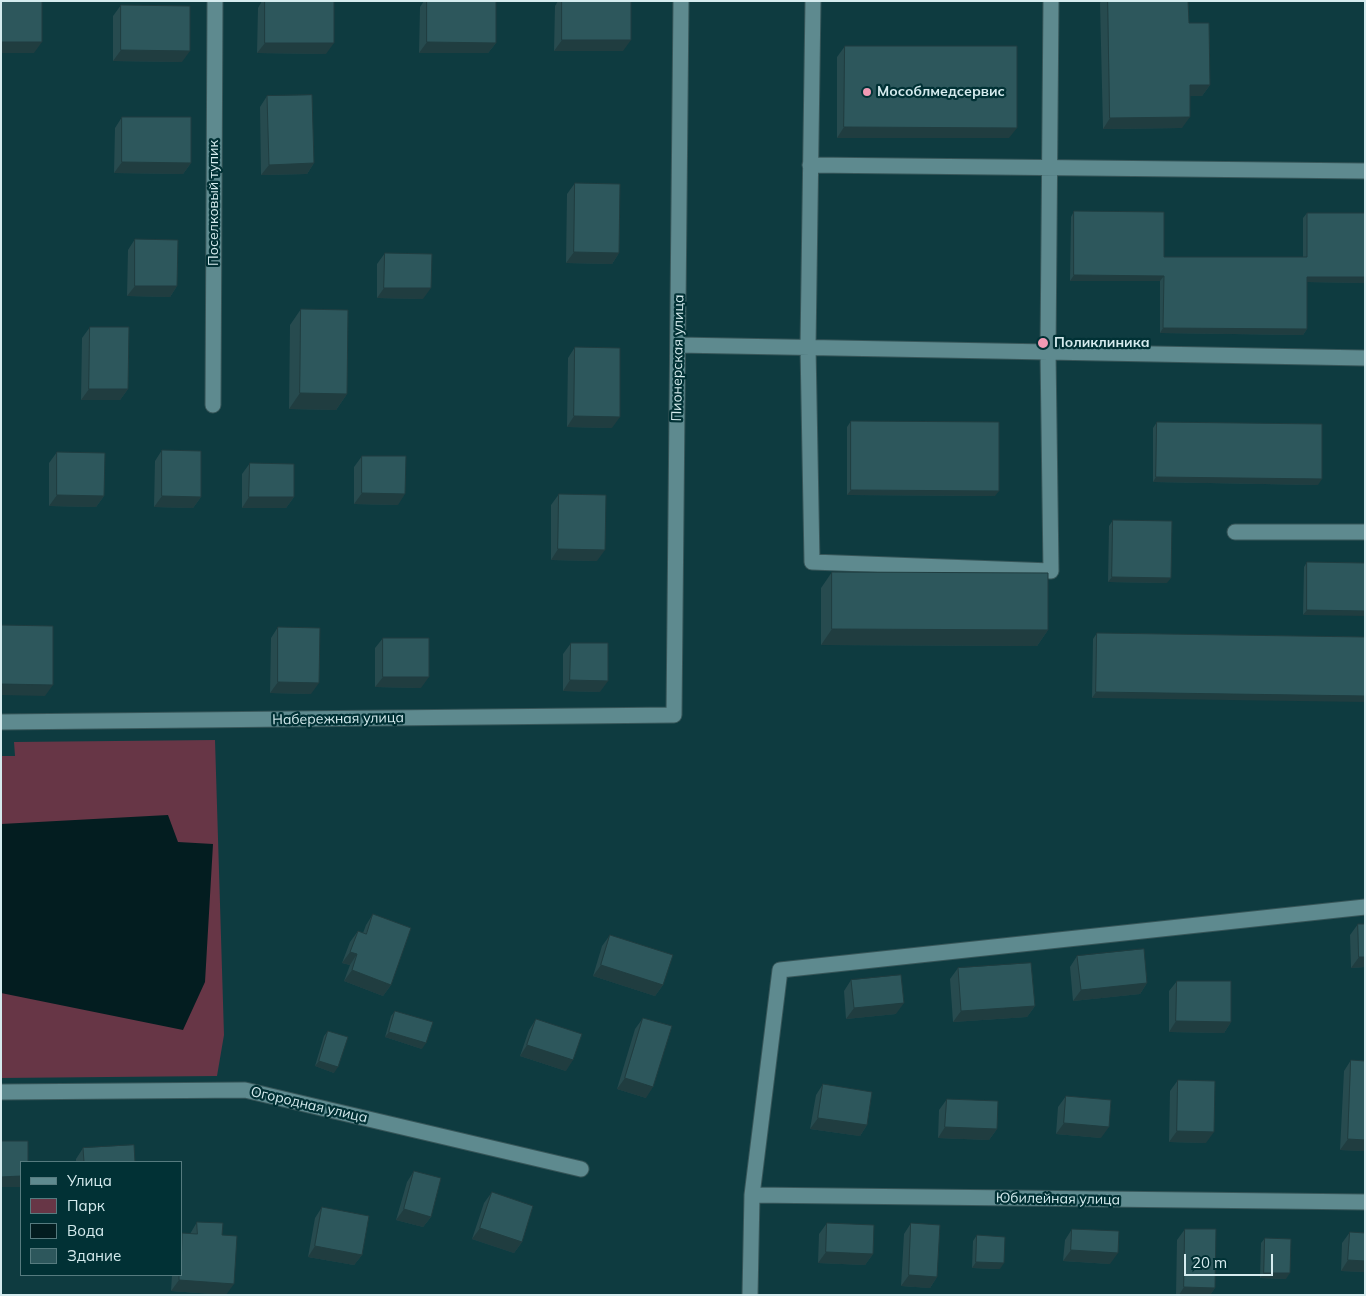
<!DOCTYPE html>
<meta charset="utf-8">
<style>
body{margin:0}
#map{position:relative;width:1366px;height:1296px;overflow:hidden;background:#0e3b40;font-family:Mulish,sans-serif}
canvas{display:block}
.frame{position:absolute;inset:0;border:2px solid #d5ebee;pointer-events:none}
.legend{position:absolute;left:20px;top:1161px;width:162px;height:115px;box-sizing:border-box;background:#013135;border:1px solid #567b7f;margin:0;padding:6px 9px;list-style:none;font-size:15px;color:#d5ebee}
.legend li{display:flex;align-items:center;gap:10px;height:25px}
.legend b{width:25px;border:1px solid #567b7f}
.scale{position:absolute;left:1184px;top:1254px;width:89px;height:22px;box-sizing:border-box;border:2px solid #d5ebee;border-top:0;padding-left:6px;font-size:15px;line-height:18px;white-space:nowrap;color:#d5ebee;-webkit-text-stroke:4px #013135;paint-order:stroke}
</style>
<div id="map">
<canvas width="1366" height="1296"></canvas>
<div class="frame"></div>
<ul class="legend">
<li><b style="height:6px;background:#5e8a8f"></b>Улица</li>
<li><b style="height:14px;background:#673646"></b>Парк</li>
<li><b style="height:14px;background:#031d20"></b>Вода</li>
<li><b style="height:14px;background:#2d575c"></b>Здание</li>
</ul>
<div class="scale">20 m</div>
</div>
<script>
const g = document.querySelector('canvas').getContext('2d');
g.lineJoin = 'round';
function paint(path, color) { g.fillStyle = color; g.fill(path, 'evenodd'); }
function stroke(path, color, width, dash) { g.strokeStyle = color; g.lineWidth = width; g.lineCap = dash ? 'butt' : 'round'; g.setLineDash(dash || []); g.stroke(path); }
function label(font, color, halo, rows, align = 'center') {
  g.font = font + ' Mulish,sans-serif'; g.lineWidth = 4.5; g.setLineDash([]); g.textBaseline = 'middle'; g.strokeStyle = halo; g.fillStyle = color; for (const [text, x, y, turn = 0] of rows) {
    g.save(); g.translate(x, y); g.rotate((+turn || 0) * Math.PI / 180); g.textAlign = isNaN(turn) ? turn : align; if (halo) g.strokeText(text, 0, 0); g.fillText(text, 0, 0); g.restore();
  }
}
const green = new Path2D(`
 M215 740 224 1035 217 1076 1 1078V756H15L14 742Z`);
const water = new Path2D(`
 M168 815 178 842 213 844 205 982 183 1030 1 993V824Z`);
const minor = new Path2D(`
 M813 1 808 347 812 562 1051 571 1048 352 1051 1
 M810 165 1365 171
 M678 345 1365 358
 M213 405 215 1
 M1235 532H1365
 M1 722 674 715 681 1
 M1 1092 245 1090 581 1169
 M752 1195 1365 1202
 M750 1295 752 1195 780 970 1365 907`);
const wall = new Path2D(`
 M262 1H334L326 54 257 53 258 8Z
 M424 1H496V43L488 53H419L420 7Z
 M558 1H631L623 51H554L555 6Z
 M1101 1H1188L1189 23 1210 85 1202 96H1190L1182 128 1103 129 1100 3Z
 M121 5 182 62 113 61V16Z
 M845 46 1009 138H837V57Z
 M267 96 314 163 307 174 261 175 260 107Z
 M122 117 191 163 183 174 114 173 115 128Z
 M575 183 619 253 612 264 566 263 567 194Z
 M1074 211 1164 257H1303V218L1307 213H1365V283L1307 282V329L1303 335 1160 333V281H1070L1071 217Z
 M135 239 177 286 170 297 127 296 128 250Z
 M385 253 423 299 377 298V264Z
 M301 309 347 394 336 410 289 409 290 325Z
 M90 327 128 389 120 400H81L82 338Z
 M575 347 612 428 567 427 568 358Z
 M851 421 995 496 847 495V427Z
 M1157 422 1318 485 1153 482V428Z
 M162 450 201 497 193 508 154 507 155 461Z
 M57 452 104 496 96 507 49 506V463Z
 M362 456 398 505 354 504V467Z
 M250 463 294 497 286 508H242V474Z
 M559 494 597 561 551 560V505Z
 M1113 520 1167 583 1108 582 1109 526Z
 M1307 562 1365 563 1303 615 1304 567Z
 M832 572 1048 630 1037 646 821 645V588Z
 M278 627 311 694 270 693 271 638Z
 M1097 633 1365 637 1092 698 1093 639Z
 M383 638 421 688 375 687V648Z
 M571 643 600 692 563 691V654Z
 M373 914 391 985 383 996 344 981 350 965 342 963 350 942 358 931 363 933 366 925Z
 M1358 924H1365V967L1351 968 1350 935Z
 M610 935 663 985 655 996 593 976 602 946Z
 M1077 956 1147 983 1140 994 1073 1001 1070 967Z
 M958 968 1035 1006 1027 1017 953 1022 950 979Z
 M851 980 896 1014 846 1019 844 991Z
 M1177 981 1231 1022 1224 1033 1169 1032V991Z
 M395 1011 422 1049 385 1037 391 1016Z
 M643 1018 646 1098 617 1089 635 1029Z
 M536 1019 566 1071 520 1056 529 1030Z
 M328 1031 334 1073 315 1066 324 1036Z
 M1351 1060 1365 1061V1151L1340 1150 1344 1071Z
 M1178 1080 1206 1143 1169 1142 1170 1091Z
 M823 1084 867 1125 860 1136 810 1129 816 1095Z
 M1066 1096 1101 1138 1056 1134 1058 1107Z
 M947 1099 997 1129 989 1140 938 1138 939 1110Z
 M83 1148 135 1162H76V1159Z
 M414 1171 431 1217 423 1227 396 1220 407 1182Z
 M492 1192 522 1242 514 1253 472 1239 484 1203Z
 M322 1207 362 1255 354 1265 308 1257 315 1218Z
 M197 1222 222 1235 226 1295 171 1291 172 1275H181V1234L182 1233 190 1234Z
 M827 1223 873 1254 865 1265 818 1263 819 1234Z
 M911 1223 937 1277 930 1288 901 1286 904 1234Z
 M1072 1229 1110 1264 1063 1261 1065 1240Z
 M1185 1229 1215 1288 1210 1295H1176L1177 1240Z
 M1350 1232 1365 1233V1272L1341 1271 1342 1243Z
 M977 1235 1000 1269 972 1268 973 1241Z
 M1265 1238 1286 1279 1260 1278 1261 1243Z`);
const shadedWall = new Path2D(`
 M562 40H631L623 51H554Z
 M1 42H42L34 53H1Z
 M427 42 496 43 488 53H419Z
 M265 43H334L326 54 257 53Z
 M121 50 190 51 182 62 113 61Z
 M1190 85H1210L1202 96H1182Z
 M1190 117 1182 128 1103 129 1110 118Z
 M844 127 1017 128 1009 138H837Z
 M122 162 191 163 183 174 114 173Z
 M314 163 307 174 261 175 269 165Z
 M574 252 619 253 612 264 566 263Z
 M1074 275 1164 276 1160 281H1070Z
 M1307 277H1365V283L1303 282Z
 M135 286H177L170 297 127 296Z
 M384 288H431L423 299 377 298Z
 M1163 328 1307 329 1303 335 1160 333Z
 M89 389H128L120 400H81Z
 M300 393 347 394 336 410 289 409Z
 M574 416 620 417 612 428 567 427Z
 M1156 477 1322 479 1318 485 1153 482Z
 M851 490 999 491 995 496 847 495Z
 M362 493 405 494 398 505 354 504Z
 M57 495 104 496 96 507 49 506Z
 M162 496 201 497 193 508 154 507Z
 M249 497H294L286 508H242Z
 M558 549 605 550 597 561 551 560Z
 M1112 577 1171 578 1167 583 1108 582Z
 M1307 610 1365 611V616L1303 615Z
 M832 629 1048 630 1037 646 821 645Z
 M383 677H429L421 688 375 687Z
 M570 680 608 681 600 692 563 691Z
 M278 682 319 683 311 694 270 693Z
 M1 684 53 685 45 696 1 695Z
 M1096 692 1365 696V702L1092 698Z
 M350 952 357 954 350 965 342 963Z
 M1359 957H1365V967L1351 968Z
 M601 965 663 985 655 996 593 976Z
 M352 970 391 985 383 996 344 981Z
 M1147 983 1140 994 1073 1001 1081 990Z
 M904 1003 896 1014 846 1019 854 1008Z
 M1035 1006 1027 1017 953 1022 961 1011Z
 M1176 1021 1231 1022 1224 1033 1169 1032Z
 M389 1032 426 1043 422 1049 385 1037Z
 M527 1045 573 1060 566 1071 520 1056Z
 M319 1061 338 1067 334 1073 315 1066Z
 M625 1078 653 1087 646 1098 617 1089Z
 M818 1118 867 1125 860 1136 810 1129Z
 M1064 1123 1109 1127 1101 1138 1056 1134Z
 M945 1127 997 1129 989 1140 938 1138Z
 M1177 1131 1214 1132 1206 1143 1169 1142Z
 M1348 1139 1365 1140V1151L1340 1150Z
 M21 1176V1186L20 1187H1V1177Z
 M404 1209 431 1217 423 1227 396 1220Z
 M480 1228 522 1242 514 1253 472 1239Z
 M315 1246 362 1255 354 1265 308 1257Z
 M1071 1250 1118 1253 1110 1264 1063 1261Z
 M826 1252 873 1254 865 1265 818 1263Z
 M1348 1260 1365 1261V1272L1341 1271Z
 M976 1262 1004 1263 1000 1269 972 1268Z
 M1264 1273H1290L1286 1279 1260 1278Z
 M909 1275 937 1277 930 1288 901 1286Z
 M179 1280 234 1284 226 1295 171 1291Z
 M1184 1287 1215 1288 1210 1295H1179Z`);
const building = new Path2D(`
 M1 1H42V42H1Z
 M265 1H334V43H265Z
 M427 1H496V43L427 42Z
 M562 1H631V40H562Z
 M1108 1H1188L1189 23H1209L1210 85H1190V117L1110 118Z
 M121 5 190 6V51L121 50Z
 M845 46H1017V128L844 127Z
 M312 95 314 163 269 165 267 96Z
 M122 117H191V163L122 162Z
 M575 183 620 184 619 253 574 252Z
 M1074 211 1164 212V257H1307V213H1365V277H1307V329L1163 328 1164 276 1074 275Z
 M135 239 178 240 177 286H135Z
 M385 253 432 254 431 288H384Z
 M301 309 348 310 347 394 300 393Z
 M90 327H129L128 389H89Z
 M575 347 620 348V417L574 416Z
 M851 421 999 422V491L851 490Z
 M1157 422 1322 424V479L1156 477Z
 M162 450 201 451V497L162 496Z
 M57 452 105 453 104 496 57 495Z
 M362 456H406L405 494 362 493Z
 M250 463 294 464V497H249Z
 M559 494 606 495 605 550 558 549Z
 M1113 520 1172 521 1171 578 1112 577Z
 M1307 562 1365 563V611L1307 610Z
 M832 572 1048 573V630L832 629Z
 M1 625 53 626V685L1 684Z
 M278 627 320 628 319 683 278 682Z
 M1097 633 1365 637V696L1096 692Z
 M383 638H429V677H383Z
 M571 643H608V681L570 680Z
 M373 914 411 928 391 985 352 970 357 954 350 952 358 931 366 934Z
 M1358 924H1365V957H1359Z
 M610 935 673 955 663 985 601 965Z
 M1144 949 1147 983 1081 990 1077 956Z
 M1031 963 1035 1006 961 1011 958 968Z
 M901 975 904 1003 854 1008 851 980Z
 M1177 981H1231V1022L1176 1021Z
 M395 1011 433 1022 426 1043 389 1032Z
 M643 1018 672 1026 653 1087 625 1078Z
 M536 1019 582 1034 573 1060 527 1045Z
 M328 1031 348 1037 338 1067 319 1061Z
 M1351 1060 1365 1061V1140L1348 1139Z
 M1178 1080 1215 1081 1214 1132 1177 1131Z
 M823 1084 872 1092 867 1125 818 1118Z
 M1066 1096 1111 1100 1109 1127 1064 1123Z
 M947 1099 998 1101 997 1129 945 1127Z
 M1 1141H28V1162H21V1176L1 1177Z
 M134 1145 135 1162H84L83 1148Z
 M414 1171 441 1178 431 1217 404 1209Z
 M492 1192 533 1206 522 1242 480 1228Z
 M322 1207 369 1216 362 1255 315 1246Z
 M197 1222 223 1223 222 1235 237 1236 234 1284 179 1280V1275H181L182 1233 197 1234Z
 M827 1223 874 1225 873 1254 826 1252Z
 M911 1223 940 1225 937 1277 909 1275Z
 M1072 1229 1119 1231 1118 1253 1071 1250Z
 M1185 1229H1216L1215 1288 1184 1287Z
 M1350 1232 1365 1233V1261L1348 1260Z
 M977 1235 1005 1237 1004 1263 976 1262Z
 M1265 1238 1291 1239 1290 1273H1264Z`);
const markers = [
 [867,92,5,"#f19ab4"],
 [1043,343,6,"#f19ab4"]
];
const poiNames = [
 ["Мособлмедсервис",877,92],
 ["Поликлиника",1054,343]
];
const streetNames = [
 ["Поселковый тупик",214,203,-90],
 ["Пионерская улица",678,358,-89],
 ["Набережная улица",338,719,-1],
 ["Огородная улица",309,1105,13],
 ["Юбилейная улица",1058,1199,1]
];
paint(green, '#673646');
paint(water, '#031d20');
stroke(minor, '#375659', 17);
stroke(minor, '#5e8a8f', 15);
paint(wall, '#274b4f');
paint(shadedWall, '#203d40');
paint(building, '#2d575c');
stroke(building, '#203d40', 1);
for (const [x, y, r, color] of markers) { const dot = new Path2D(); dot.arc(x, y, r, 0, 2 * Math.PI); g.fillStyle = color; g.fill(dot); stroke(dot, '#013135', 2); }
label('bold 14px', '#d5ebee', '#013135', poiNames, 'left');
label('14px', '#d5ebee', '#013135', streetNames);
</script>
